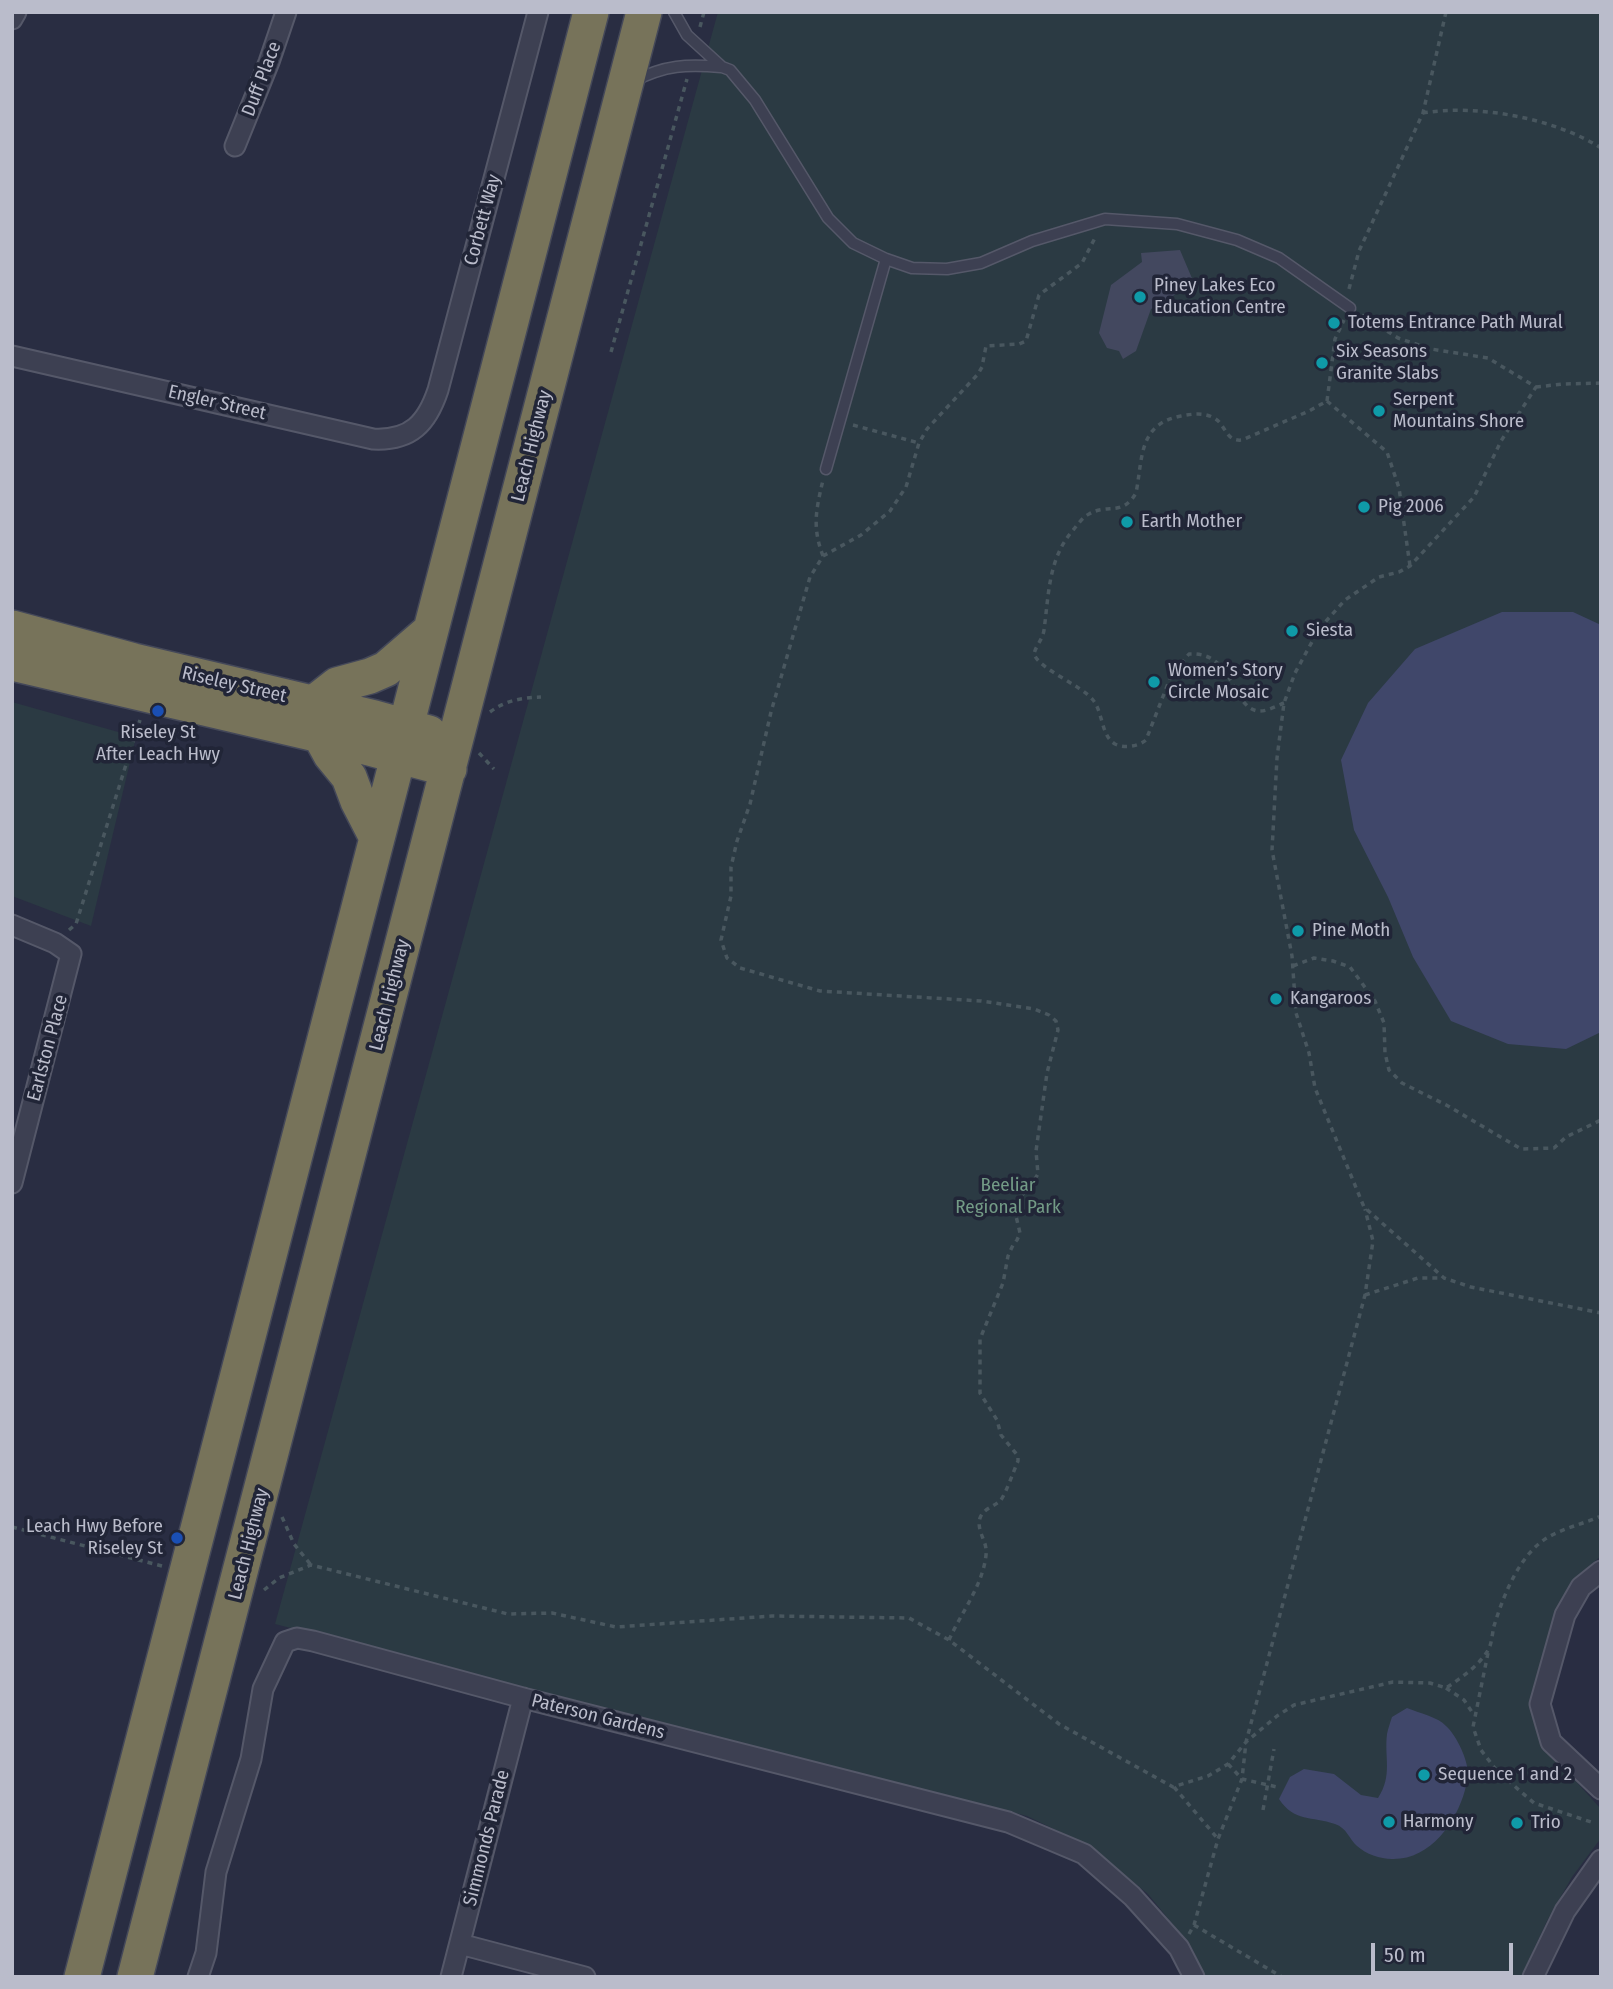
<!DOCTYPE html>
<meta charset="utf-8">
<style>
body{margin:0}
#map{position:relative;width:1613px;height:1989px;overflow:hidden;background:#292d42;font-family:"Fira Sans Condensed",sans-serif}
canvas{display:block}
.frame{position:absolute;inset:0;border:14px solid #babccb;pointer-events:none}
.scale{position:absolute;left:1371px;top:1943px;width:142px;height:32px;box-sizing:border-box;border:4px solid #babccb;border-top:0;padding-left:9px;font-size:21px;line-height:24px;white-space:nowrap;color:#babccb;-webkit-text-stroke:5px #212537;paint-order:stroke}
</style>
<div id="map">
<canvas width="1613" height="1989"></canvas>
<div class="frame"></div>
<div class="scale">50 m</div>
</div>
<script>
const g = document.querySelector('canvas').getContext('2d');
g.lineJoin = 'round';
function paint(path, color) { g.fillStyle = color; g.fill(path, 'evenodd'); }
function stroke(path, color, width, dash) { g.strokeStyle = color; g.lineWidth = width; g.lineCap = dash ? 'butt' : 'round'; g.setLineDash(dash || []); g.stroke(path); }
function label(font, color, halo, rows, align = 'center') {
  g.font = font + ' "Fira Sans Condensed",sans-serif'; g.lineWidth = 7; g.setLineDash([]); g.textBaseline = 'middle'; g.strokeStyle = halo; g.fillStyle = color; for (const [text, x, y, turn = 0] of rows) {
    g.save(); g.translate(x, y); g.rotate((+turn || 0) * Math.PI / 180); g.textAlign = isNaN(turn) ? turn : align; if (halo) g.strokeText(text, 0, 0); g.fillText(text, 0, 0); g.restore();
  }
}
const green = new Path2D(`
 M718 12H1601V1556L1578 1576 1558 1607 1531 1710 1545 1747 1600 1808 1601 1838 1572 1877 1547 1921 1521 1977H1205L1192 1948 1148 1894 1089 1846 1027 1816 275 1624Z
 M12 702 136 737 91 926 12 896Z`);
const water = new Path2D(`
 M1502 612H1573L1601 625V1032L1566 1049 1508 1044 1451 1021 1413 957 1388 897 1354 830 1341 760 1368 703 1415 649Z
 M1407 1708C1419 1713 1438 1717 1446 1726 1457 1736 1468 1760 1468 1774 1469 1779 1466 1786 1465 1790 1456 1823 1430 1860 1392 1859 1380 1859 1366 1854 1357 1846 1349 1839 1347 1828 1335 1824 1312 1816 1294 1822 1279 1799L1290 1777 1304 1769 1334 1774 1361 1795 1378 1798C1393 1775 1384 1758 1387 1734 1388 1729 1390 1723 1392 1717Z`);
const building = new Path2D(`
 M1180 250 1194 283 1151 309 1136 351 1123 359 1119 351 1107 348 1099 333 1111 285 1142 262 1141 253Z`);
const path = new Path2D(`
 M700 27 704 12
 M1423 113C1477 104 1554 118 1601 148
 M1349 289 1359 251 1423 113 1446 12
 M1362 315 1398 338 1431 349 1488 358 1536 387 1501 441 1474 497 1410 566 1399 572 1379 577 1345 600 1319 629 1295 673 1284 703 1277 758 1272 850 1292 956 1296 1013 1309 1053 1315 1088 1364 1207 1444 1278 1471 1287 1601 1313
 M611 352 687 79
 M1536 387 1563 384 1601 383
 M1327 401 1335 339 1344 320
 M1327 401 1387 452 1399 488 1410 566
 M853 425 919 443
 M823 556C812 527 816 510 823 480
 M1284 703C1276 706 1266 712 1258 711 1231 707 1234 651 1189 654L1171 676 1146 740C1139 746 1125 749 1115 744 1101 736 1103 712 1093 700 1081 685 1039 669 1034 654 1036 645 1043 639 1044 630 1049 594 1048 558 1074 529 1078 524 1083 517 1089 514 1108 503 1122 517 1136 493 1143 458 1138 424 1181 416 1192 414 1204 412 1214 418 1226 424 1225 442 1242 440L1309 411 1327 401
 M490 712C506 700 522 698 541 697
 M479 753 494 769
 M69 930 76 924 140 720
 M1293 966 1314 958 1333 961 1350 967 1375 1001 1384 1023 1385 1053 1389 1070 1402 1083 1448 1106 1521 1149 1554 1148 1566 1137 1601 1120
 M1365 1295 1418 1278H1442
 M282 1517 294 1544 311 1565
 M12 1527 162 1566
 M264 1590 279 1578 311 1565 508 1614 552 1613 616 1627 772 1616 909 1618 949 1640 1059 1724 1173 1787 1208 1776 1228 1764 1246 1742 1277 1716 1294 1705 1393 1682 1430 1683 1446 1688C1461 1678 1477 1667 1487 1652 1492 1645 1492 1634 1494 1626 1503 1597 1517 1561 1541 1542 1558 1529 1581 1525 1601 1516
 M949 1640C961 1613 983 1585 986 1555 988 1541 976 1532 980 1518 983 1509 993 1507 1000 1501 1005 1496 1014 1470 1018 1461V1456L1001 1435 997 1420 980 1393V1339L1003 1283 1008 1256 1013 1245 1017 1240 1020 1233 1016 1216 1019 1198 1030 1187 1038 1174 1036 1151 1047 1073 1058 1030 1056 1021 1049 1015 1034 1009 981 1001 820 991 740 968 727 958 721 940 731 896V867L737 841 750 804 771 712 810 577 823 556 861 535 890 511 906 487 919 443 927 429 978 374 982 367 986 346 1019 344 1026 341 1039 295 1082 263 1096 236
 M1488 1653 1473 1727 1481 1750 1497 1771 1534 1803 1591 1822
 M1446 1688 1464 1700 1474 1715
 M1228 1764 1242 1779 1277 1787
 M1174 1787 1218 1839
 M1263 1810 1274 1749
 M1194 1925 1282 1977
 M1189 1934 1194 1925 1218 1839 1242 1779 1246 1742 1365 1295 1373 1241 1365 1209`);
const lane = new Path2D(`
 M674 12 687 35 722 67 730 70 755 100 828 218 853 243 886 259 912 268 947 269 981 263 1032 241 1105 219 1177 224 1237 240 1279 258 1350 308
 M634 81C665 65 687 64 721 67
 M826 469 886 259`);
const street = new Path2D(`
 M12 19 16 12
 M235 146 269 62 286 12
 M12 356 373 439C411 441 427 423 438 390L538 12
 M12 925 55 943 71 954 12 1183
 M1601 1571 1581 1587 1565 1615 1540 1704 1551 1742 1601 1789
 M460 1944 585 1977
 M198 1977 206 1953 216 1872 251 1759 263 1689 285 1642 297 1638 313 1641 523 1698 1008 1822 1084 1854 1132 1896 1179 1948 1194 1977
 M451 1977 523 1698
 M1533 1977 1565 1911 1601 1860`);
const highway = new Path2D(`
 M12 628 134 661 375 718 429 733
 M12 663 320 735 449 769
 M314 703 337 685 370 676 386 669 430 631
 M320 735 331 755 349 777 358 801 377 838
 M82 1977 591 12
 M135 1977 644 12`);
const markers = [
 [1140,297,7,"#0f9aa8"],
 [1334,323,7,"#0f9aa8"],
 [1322,363,7,"#0f9aa8"],
 [1379,411,7,"#0f9aa8"],
 [1364,507,7,"#0f9aa8"],
 [1127,522,7,"#0f9aa8"],
 [1292,631,7,"#0f9aa8"],
 [1154,682,7,"#0f9aa8"],
 [158,711,7,"#1a4fb4"],
 [1298,931,7,"#0f9aa8"],
 [1276,999,7,"#0f9aa8"],
 [177,1538,7,"#1a4fb4"],
 [1424,1775,7,"#0f9aa8"],
 [1389,1822,7,"#0f9aa8"],
 [1517,1823,7,"#0f9aa8"]
];
const streetNames = [
 ["Duff Place",262,79,-69],
 ["Corbett Way",483,220,-75],
 ["Engler Street",217,403,13],
 ["Leach Highway",532,446,-76],
 ["Riseley Street",234,685,13],
 ["Leach Highway",390,995,-76],
 ["Earlston Place",48,1048,-75],
 ["Leach Highway",249,1544,-76],
 ["Paterson Gardens",598,1717,14],
 ["Simmonds Parade",487,1838,-76]
];
const poiNames = [
 ["Piney Lakes Eco",1154,286],
 ["Education Centre",1154,308],
 ["Totems Entrance Path Mural",1348,323],
 ["Six Seasons",1336,352],
 ["Granite Slabs",1336,374],
 ["Serpent",1393,400],
 ["Mountains Shore",1393,422],
 ["Pig 2006",1378,507],
 ["Earth Mother",1141,522],
 ["Siesta",1306,631],
 ["Women’s Story",1168,671],
 ["Circle Mosaic",1168,693],
 ["Riseley St",158,733,"center"],
 ["After Leach Hwy",158,755,"center"],
 ["Pine Moth",1312,931],
 ["Kangaroos",1290,999],
 ["Leach Hwy Before",163,1527,"right"],
 ["Riseley St",163,1549,"right"],
 ["Sequence 1 and 2",1438,1775],
 ["Harmony",1403,1822],
 ["Trio",1531,1823]
];
const parkNames = [
 ["Beeliar",1008,1186],
 ["Regional Park",1008,1208]
];
paint(green, '#2b3a43');
paint(water, '#40476a');
paint(building, '#43485f');
stroke(lane, '#555869', 13);
stroke(street, '#555869', 23);
stroke(highway, '#444859', 38);
stroke(path, '#49575f', 3.5, [5, 5]);
stroke(lane, '#3d4052', 10);
stroke(street, '#3d4052', 19);
stroke(highway, '#77735a', 35);
for (const [x, y, r, color] of markers) { const dot = new Path2D(); dot.arc(x, y, r, 0, 2 * Math.PI); g.fillStyle = color; g.fill(dot); stroke(dot, '#212537', 2.5); }
label('19px', '#babccb', '#212537', streetNames);
label('19px', '#babccb', '#212537', poiNames, 'left');
label('19px', '#739b86', '#212537', parkNames);
</script>
